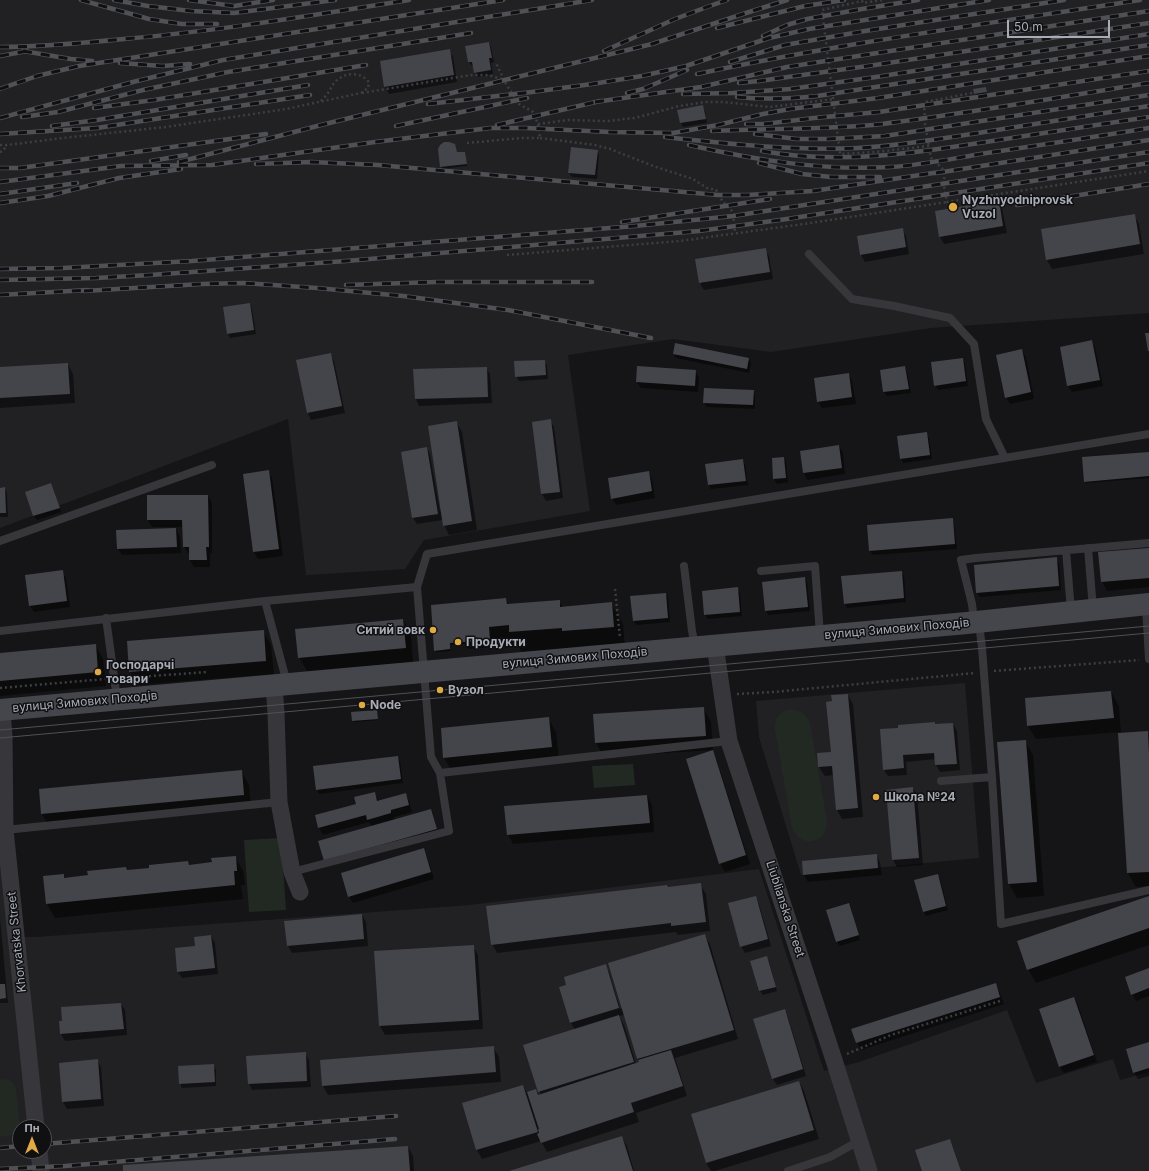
<!DOCTYPE html>
<meta charset="utf-8">
<style>
body{margin:0}
#map{position:relative;width:1149px;height:1171px;overflow:hidden;background:#151517;font-family:Inter,sans-serif}
canvas{display:block}
.north{position:absolute;left:12px;top:1119px;width:40px;height:40px;box-sizing:border-box;background:#101012;border:1px solid #4d4e54;border-radius:50%;rotate:0deg;font-size:11px;font-weight:700;line-height:16px;text-align:center;color:#a8acb6}
.north::after{content:'';display:block;margin:auto;width:14px;height:18px;background:#e1ab43;clip-path:polygon(50% 0,100% 100%,50% 72%,0 100%)}
.scale{position:absolute;left:1007px;top:20px;width:103px;height:18px;box-sizing:border-box;border:2px solid #a8acb6;border-top:0;padding-left:5px;font-size:12px;line-height:14px;white-space:nowrap;color:#a8acb6;-webkit-text-stroke:3px #101012;paint-order:stroke}
</style>
<div id="map">
<canvas width="1149" height="1171"></canvas>
<div class="north">Пн</div>
<div class="scale">50 m</div>
</div>
<script>
const g = document.querySelector('canvas').getContext('2d');
g.lineJoin = 'round';
function paint(path, color) { g.fillStyle = color; g.fill(path, 'evenodd'); }
function stroke(path, color, width, dash) { g.strokeStyle = color; g.lineWidth = width; g.lineCap = dash ? 'butt' : 'round'; g.setLineDash(dash || []); g.stroke(path); }
function label(font, color, halo, rows, align = 'center') {
  g.font = font + ' Inter,sans-serif'; g.lineWidth = 3; g.setLineDash([]); g.textBaseline = 'middle'; g.strokeStyle = halo; g.fillStyle = color; for (const [text, x, y, turn = 0] of rows) {
    g.save(); g.translate(x, y); g.rotate((+turn || 0) * Math.PI / 180); g.textAlign = isNaN(turn) ? turn : align; if (halo) g.strokeText(text, 0, 0); g.fillText(text, 0, 0); g.restore();
  }
}
const built = new Path2D(`
 M0 0H1149V313L931 328 771 352 673 339 568 355 590 511 424 540 405 569 306 575 288 419 0 528Z
 M965 683 979 858 801 875 759 737 756 701Z
 M0 836 9 937H36L470 905 759 869 824 1071 859 1062 1007 1010 1036 1083 1113 1059 1120 1080 1149 1072V1171H0ZM20 1127H44V1151H20Z`);
const green = new Path2D(`
 M787 710C798 709 806 713 810 724L827 821C827 844 800 849 792 827L775 730C774 720 778 714 787 710Z
 M633 764 635 785 594 788 592 766Z
 M281 838 286 910 249 912 244 840Z
 M2 1079 9 1080 15 1085 18 1107 20 1128 12 1135 0 1137V1080Z`);
const shadow = new Path2D(`
 M489 43 491 47 494 62 491 63 493 74 478 77 475 73 474 66H472L469 62Z
 M449 51 453 57 457 82 389 94 385 87 381 62Z
 M986 88 987 94 976 96 974 90Z
 M703 107 705 111 707 123 683 127 681 123Z
 M439 149 457 154 465 153 467 166 442 169Z
 M597 150 599 155 597 179 572 177 569 173Z
 M998 201 1002 208 1007 233 944 244 940 237 936 212Z
 M1134 215 1139 224 1144 254 1052 269 1047 260Z
 M902 229 906 236 909 254 865 262 861 255Z
 M765 250 769 256 773 279 704 290 700 283Z
 M250 304 252 309 256 334 230 338 228 334Z
 M1092 341 1095 348 1103 386 1072 392 1068 386Z
 M1022 351 1026 357 1034 399 1010 404 1006 397Z
 M330 354 334 361 345 413 311 420 308 413 297 361Z
 M674 354 748 359 751 363 749 373 676 358Z
 M963 359 965 363 968 386 938 390 935 385Z
 M544 361 547 365 548 379 519 381 516 376Z
 M68 364 73 374 75 403 0 408V368Z
 M905 367 907 372 911 393 887 396 884 392 881 371Z
 M486 368 490 374 492 403 419 406 416 399 414 370Z
 M695 371 699 378 698 392 641 388 637 382Z
 M849 374 852 381 856 404 822 408 818 401Z
 M753 391 755 395V409L707 407 704 403Z
 M550 420 554 427 563 498 546 501 542 494Z
 M457 423 462 432 477 530 449 535 444 525 443 520 417 524 413 518 427 448 430 455 440 511 442 510Z
 M926 434 929 438 932 459 903 463 901 458Z
 M839 446 843 453 845 474 807 480 804 473Z
 M1149 453V478L1086 483 1085 481Z
 M784 458 786 462 788 482 777 484 774 479 773 459Z
 M743 460 745 465 748 485 711 489 709 485 706 465Z
 M268 471 272 478 283 556 258 559 254 552 244 475Z
 M648 472 652 479 655 498 616 505 612 498Z
 M51 484 53 489 61 512 37 520 34 516 27 492Z
 M4 488 7 493 8 517H0V489Z
 M148 496H208L212 503V553H210V567H194L190 560V553H188L184 547 183 527H152L148 520Z
 M952 519 954 523 957 549 873 555 870 551 868 526Z
 M176 529 180 536 181 553 122 555 118 549Z
 M1149 549V587L1107 591 1102 581Z
 M1056 558 1059 563 1061 590 980 597 977 593Z
 M62 571 66 578 70 607 34 612 30 606Z
 M901 572 904 576 906 602 847 608 845 603Z
 M805 578 807 583 810 611 768 615 766 610Z
 M737 588 740 593 742 616 708 619 705 615 703 592Z
 M665 594 668 598 670 622 636 625 634 621 631 597Z
 M506 599 509 605 559 601 563 608 611 603 623 624 625 647 573 648 522 652 518 645 468 649 465 644 450 645V651L436 652 435 650Z
 M403 620 411 634 413 662 307 671 299 657Z
 M263 631 271 645 274 674 138 685 130 671Z
 M95 645 103 659 106 686 0 696V654Z
 M1111 692 1119 706 1121 734 1147 732 1149 735V886L1136 887 1128 873 1119 732 1036 739 1028 726Z
 M848 695 853 704 863 817 842 819 837 810 834 775 825 776 819 767 832 753 833 702Z
 M703 708 711 722 713 750 604 757 596 743Z
 M377 711 378 720 354 722 353 720Z
 M548 718 556 732 559 761 452 771 444 758Z
 M935 723 936 725 953 724 957 731 960 770 940 772 936 765V759L906 762 907 775 888 776 884 770 899 729Z
 M1025 741 1033 755 1044 896 1017 898 1009 884 998 743Z
 M712 751 717 761 750 864 725 872 720 863Z
 M397 757 400 761 403 783 319 794 317 789Z
 M241 771 249 785 251 809 50 828 42 814 40 790Z
 M913 788 917 795 923 865 897 867 893 860Z
 M374 793 379 801 405 794 409 801 412 812 394 817 395 820 432 811 437 830 326 862 372 827 369 822 323 835 319 828 316 815 357 804Z
 M647 796 652 805 654 832 513 844 508 834Z
 M423 849 427 856 434 879 353 903 349 896Z
 M877 856 880 862 882 875 808 882 804 875Z
 M235 857 243 871 245 885H241L243 899 55 918 47 904 44 877 63 875 65 878 127 871 188 862 190 866 213 863Z
 M937 875 940 879 948 910 926 916 924 912 916 881Z
 M700 885 706 894 710 931 678 935 676 932 497 953 492 944 668 888Z
 M755 897 759 904 771 946 745 953 741 946Z
 M1149 897V945L1036 983 1028 969Z
 M848 904 851 908 860 940 840 946 837 942Z
 M362 915 366 922 368 946 292 953 288 946 285 922Z
 M0 918 8 1003H0Z
 M704 935 710 944 738 1039 675 1058 687 1096 636 1113 639 1122 547 1152 541 1141 482 1159 477 1150 463 1104 523 1086 527 1093 536 1090 539 1096 541 1095 525 1045 575 1030 571 1023 560 988 568 986 605 965 609 972 620 1009 622 1008ZM624 1015 637 1059 640 1063 636 1064 624 1025 619 1016Z
 M211 936 215 943 218 974 182 978 178 972 196 947Z
 M473 946 478 955 483 1029 385 1035 380 1026Z
 M766 957 769 961 777 991 763 995 760 991 751 961Z
 M1149 969V996L1136 1001 1132 994Z
 M995 984 999 991 1004 1004 861 1050 857 1043 853 1030Z
 M1074 998 1078 1005 1097 1062 1064 1073 1060 1067Z
 M121 1004 125 1010 127 1035 65 1041 61 1034Z
 M784 1011 788 1017 806 1076 777 1085 773 1079Z
 M1149 1043V1076L1138 1079 1134 1072Z
 M493 1047 499 1057 501 1082 328 1095 323 1086Z
 M305 1053 309 1060 311 1087 252 1090 249 1084Z
 M97 1060 101 1067 104 1106 67 1109 63 1102Z
 M213 1065 216 1070V1086L182 1088 180 1083Z
 M799 1082 804 1091 819 1139 715 1171H711L706 1163Z
 M621 1137 627 1146 634 1171H511Z
 M950 1140 953 1147 961 1171H923Z
 M408 1147 413 1156 414 1171H124Z`);
const building = new Path2D(`
 M489 42 492 58H489L491 70 474 73 472 62H468L465 46Z
 M450 49 454 75 384 87 380 61Z
 M986 87 987 92 974 94 973 89Z
 M703 105 706 119 680 123 677 110Z
 M444 142H449L455 144 457 152H465L467 164 440 167 438 149 440 145Z
 M571 147 598 150 595 175 568 173Z
 M999 200 1003 226 939 237 935 211Z
 M1135 214 1140 244 1046 260 1041 229Z
 M903 228 906 247 860 255 857 236Z
 M766 248 770 272 699 283 695 259Z
 M250 303 254 330 227 334 223 307Z
 M1145 333H1149V351H1148Z
 M1092 340 1100 380 1067 386 1060 347Z
 M675 343 749 358 747 369 673 354Z
 M1022 349 1031 392 1005 398 996 355Z
 M331 353 342 406 307 413 296 360Z
 M963 358 966 381 934 386 931 362Z
 M545 360 546 375 515 377 514 361Z
 M68 363 70 394 0 398V367Z
 M637 366 696 370 695 386 636 382Z
 M905 366 909 389 883 392 880 370Z
 M487 367 488 397 415 399 413 369Z
 M849 373 852 397 817 402 814 378Z
 M704 388 754 390 753 405 703 403Z
 M551 419 560 492 541 494 532 422Z
 M457 421 472 521 443 526 428 426Z
 M927 432 930 455 900 459 897 436Z
 M839 445 842 468 803 473 800 451Z
 M427 447 438 514 412 518 401 452Z
 M1149 452V476L1084 482 1082 457Z
 M784 457 786 478 773 479 772 458Z
 M743 459 746 481 708 485 705 464Z
 M269 470 279 549 253 552 243 474Z
 M649 471 652 491 611 499 608 478Z
 M51 483 60 508 33 516 25 492Z
 M5 487 6 513H0V488Z
 M147 495H208L209 547H206L207 560H189V547H183L182 520H147Z
 M953 518 955 544 869 551 867 525Z
 M176 528 177 547 117 549 116 530Z
 M1149 548V578L1101 582 1098 552Z
 M1057 557 1059 586 976 593 974 565Z
 M63 570 67 601 29 606 25 575Z
 M902 571 904 598 844 604 841 576Z
 M805 577 808 607 765 611 762 582Z
 M738 587 740 612 704 615 702 591Z
 M666 593 668 618 633 621 630 596Z
 M506 598 507 604 560 600V607L612 602 614 627 562 631V628L509 632V625L489 627 490 640 450 643V649L434 651 431 605Z
 M403 619 406 648 298 658 295 629Z
 M264 630 266 661 129 672 127 641Z
 M96 644 98 672 0 681V653Z
 M1111 691 1114 718 1027 726 1025 698Z
 M848 694 858 808 836 810 832 766 818 767 817 753 831 752 826 702 832 701 831 695Z
 M704 707 706 736 595 743 593 714Z
 M377 710 378 719 352 721 351 712Z
 M549 717 552 747 443 758 441 728Z
 M935 722V724L953 723 957 764 935 765 934 753 903 755 904 768 883 770 880 729 898 728V725Z
 M1148 731 1149 754V872L1127 873 1118 733Z
 M1026 740 1037 882 1008 884 997 742Z
 M713 750 746 855 719 864 686 759Z
 M398 756 401 779 316 790 313 766Z
 M242 770 244 795 41 814 39 789Z
 M913 787 919 858 892 860 886 790Z
 M375 792 377 801 406 793 409 805 391 810V813L367 820 366 815 318 828 315 815 356 804 354 797Z
 M647 795 650 823 507 835 504 806Z
 M431 809 437 829 324 861 318 841Z
 M424 848 431 872 348 897 341 873Z
 M877 854 878 868 803 875 802 861Z
 M236 856 237 871H234L235 885 46 904 43 876 64 874V878L88 875 87 871 126 867 127 870 149 868V865L188 861 189 865 212 862 211 858Z
 M938 874 946 906 923 912 914 880Z
 M701 883 706 922 671 926V923L491 945 486 906 667 885 668 887Z
 M756 896 768 939 740 947 728 903Z
 M1149 896V928L1027 970 1017 941Z
 M849 903 859 935 836 942 826 910Z
 M362 914 364 939 287 946 284 921Z
 M705 934 734 1030 637 1059 608 963Z
 M211 935 215 968 177 972 175 948 195 946 194 937Z
 M474 945 479 1020 379 1026 374 951Z
 M767 956 776 987 759 991 750 961Z
 M606 964 619 1008 570 1023 559 987 566 985 564 977Z
 M1149 968V988L1131 995 1125 977Z
 M996 983 1000 997 856 1043 851 1029Z
 M0 984H5L6 998 0 999Z
 M1074 997 1094 1055 1059 1067 1039 1009Z
 M121 1003 124 1029 60 1034 59 1021H62L61 1007Z
 M785 1009 803 1069 772 1079 753 1019Z
 M619 1015 634 1062 538 1092 523 1045Z
 M1149 1042V1068L1133 1073 1126 1049Z
 M494 1046 496 1072 322 1086 320 1060Z
 M671 1050 683 1086 631 1103 634 1112 541 1143 537 1134 539 1133 538 1129H539L527 1092 536 1089 538 1095 639 1062 638 1060Z
 M306 1052 307 1081 248 1084 246 1056Z
 M98 1059 101 1099 62 1102 59 1063Z
 M214 1064 215 1082 179 1084 178 1066Z
 M799 1081 814 1130 706 1163 691 1114Z
 M523 1085 538 1132 476 1150 462 1103Z
 M622 1136 633 1171H509Z
 M950 1139 961 1171H922L915 1150Z
 M408 1146 410 1171H123V1165Z`);
const path = new Path2D(`
 M882 0 863 3 862 1 822 10 840 154 875 152 929 146
 M362 93 471 75H489L504 80
 M972 93 924 102 925 124 931 158 942 168 945 176 943 181 947 202 1149 171
 M538 124 568 120 607 121 635 118 679 106 706 102H723L770 107 834 99
 M540 138 595 145 610 149 656 167 693 179 707 188 716 190 723 202 733 212 735 233
 M467 143 522 138H540L538 124 533 112 519 104 506 84 496 63
 M0 145H7L63 138 166 127 286 109 361 93 368 88 369 82C359 71 345 72 335 82 332 85 331 89 328 93 326 96 323 99 320 102
 M0 152 3 151 7 145
 M507 255 680 241 811 223 947 202
 M615 589 620 638
 M994 671 1139 660
 M124 678 207 672
 M0 688 105 679
 M737 694 773 692 975 673
 M847 1054 891 1035 1000 1001`);
const lane = new Path2D(`
 M809 254 852 299 894 306 950 318 974 344 986 419 1005 458
 M0 541 212 465
 M1088 548 1093 609
 M1066 550 1071 611
 M684 566 692 631 695 646
 M761 571 815 566 820 635
 M417 587 431 757 440 773
 M265 601 287 683
 M1146 606 1149 659
 M106 618 117 699
 M974 621 972 604 961 560 976 558 1149 543
 M979 623 982 648 992 777 1001 924 1149 890
 M0 631 265 601 417 587 427 554 1149 434
 M941 781 992 777
 M5 830 279 802
 M292 872 449 831 440 773 729 741
 M788 1171 830 1157 859 1141`);
const street = new Path2D(`
 M715 645 729 741 834 1060 869 1171
 M274 684 276 713 279 802 292 872 300 892
 M2 710 4 737 5 830 36 1127
 M39 1151 41 1171`);
const secondary = new Path2D(`
 M0 710 967 623 1149 604`);
const tram = new Path2D(`
 M0 730 1149 626
 M0 738 1149 633`);
const rail = new Path2D(`
 M81 0 149 19 182 24H217
 M114 0 148 6 191 11 234 13 335 0
 M189 0 234 6 273 0
 M717 28 805 6 844 0
 M763 36 787 25 807 19 862 9 918 0
 M0 47C41 47 83 43 124 39 219 31 314 15 409 0
 M23 51 71 59 92 61
 M604 51 675 19 707 7 727 0
 M0 56 27 51
 M730 62 785 45 865 31 1064 0
 M120 63 162 66 190 64
 M697 74C843 43 992 23 1140 0
 M739 83 759 81 875 65 1149 23
 M0 89 37 76 79 66 503 0
 M627 93 643 89 687 70
 M683 94 733 93 790 89 876 77 1149 34
 M737 97C766 100 788 99 817 96L1149 45
 M595 102 701 87 787 67 1149 11
 M428 104 532 92 592 84 642 76 686 66 769 38 809 29 989 0
 M94 108 154 100 366 65
 M22 117 58 112 143 90 228 72 471 33
 M0 118 133 82 223 60 592 0
 M746 124H764L814 118 879 112 1149 71
 M497 125 600 101
 M52 126 97 120 308 85
 M396 126 527 98
 M712 131C769 128 826 130 882 124 971 113 1060 97 1149 83
 M0 134 97 128 310 95
 M755 134 797 139H828L885 136 1149 95
 M665 137C729 144 794 151 858 148 898 146 939 139 978 133 1035 124 1092 115 1149 106
 M689 145C755 160 823 171 891 167 923 165 955 158 987 153 1041 145 1095 137 1149 128
 M762 151C839 165 916 153 992 141 1045 133 1097 125 1149 117
 M151 161 186 155
 M179 162 321 125 652 44 743 14 787 0
 M759 163 802 174 831 177H880
 M256 164 311 162 378 165 718 195H747L813 191 940 172
 M0 168H20L266 134
 M936 173 1149 140
 M0 182 121 166 212 165 375 142 490 128H526L609 132 673 133 718 125 763 114 790 109 878 98 1149 56
 M0 194 77 183
 M0 203 48 196 119 178 181 169
 M1017 205 1149 184
 M622 222 770 199
 M0 269 63 268 192 261 635 226 733 216 1149 152
 M0 280 96 278 150 275 346 261 699 231 787 219 1149 163
 M346 285 436 282H592
 M84 291 202 284 243 283 317 288 403 296 508 310 651 338
 M0 295 88 290
 M44 1144 396 1116
 M0 1148 20 1146
 M0 1169 65 1166 395 1139`);
const markers = [
 [953,207,5,"#e1ab43"],
 [433,630,4,"#e1ab43"],
 [458,642,4,"#e1ab43"],
 [98,672,4,"#e1ab43"],
 [440,690,4,"#e1ab43"],
 [362,705,4,"#e1ab43"],
 [876,797,4,"#e1ab43"]
];
const poiNames = [
 ["Nyzhnyodniprovsk",962,200],
 ["Vuzol",962,214],
 ["Ситий вовк",425,630,"right"],
 ["Продукти",466,642],
 ["Господарчі",106,665],
 ["товари",106,679],
 ["Вузол",448,690],
 ["Node",370,705],
 ["Школа №24",884,797]
];
const streetNames = [
 ["вулиця Зимових Походів",897,629,-5],
 ["вулиця Зимових Походів",575,658,-5],
 ["вулиця Зимових Походів",85,702,-5],
 ["Liublianska Street",785,909,72],
 ["Khorvatska Street",17,942,-96]
];
paint(built, '#212124');
paint(green, '#222923');
paint(shadow, '#0007');
paint(building, '#44454a');
stroke(path, '#3d3e42', 2.5, [2, 3]);
stroke(lane, '#37373b', 8);
stroke(street, '#37373b', 17);
stroke(secondary, '#45464b', 22);
stroke(tram, '#505156', 1);
stroke(rail, '#505156', 4.5);
stroke(rail, '#101012', 3, [9]);
for (const [x, y, r, color] of markers) { const dot = new Path2D(); dot.arc(x, y, r, 0, 2 * Math.PI); g.fillStyle = color; g.fill(dot); stroke(dot, '#101012', 1.5); }
label('bold 12px', '#a8acb6', '#101012', poiNames, 'left');
label('12px', '#a8acb6', '#101012', streetNames);
</script>
